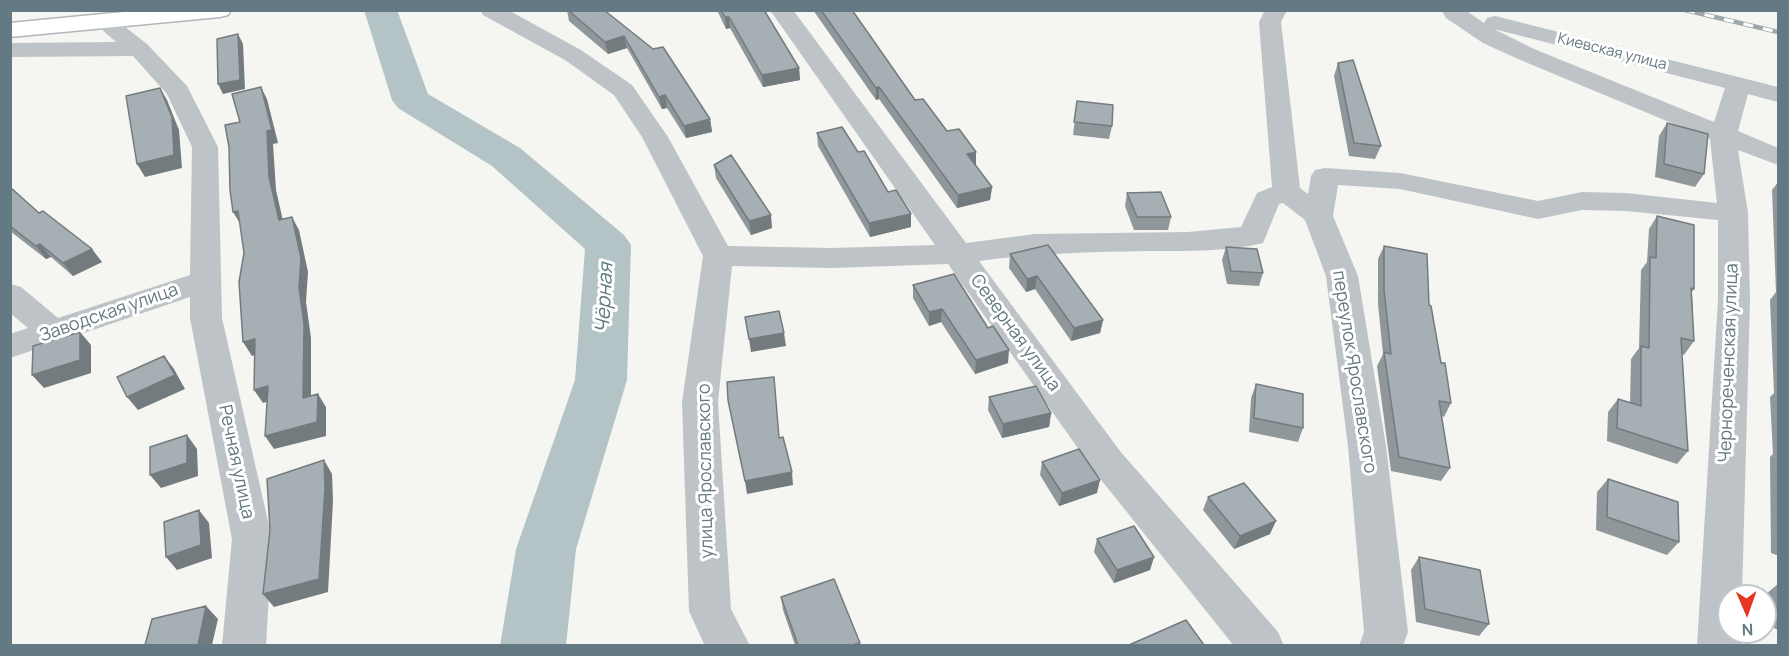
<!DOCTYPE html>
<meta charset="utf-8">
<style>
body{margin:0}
#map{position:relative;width:1789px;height:656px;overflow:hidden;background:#f5f5f1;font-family:Manrope,sans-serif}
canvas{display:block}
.frame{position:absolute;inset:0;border:12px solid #637983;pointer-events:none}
.north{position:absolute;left:1717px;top:584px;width:60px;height:60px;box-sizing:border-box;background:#fff;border:2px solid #c1c9cd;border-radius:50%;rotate:178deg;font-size:16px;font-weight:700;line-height:24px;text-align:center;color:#637983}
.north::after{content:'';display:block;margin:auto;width:21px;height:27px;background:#e63520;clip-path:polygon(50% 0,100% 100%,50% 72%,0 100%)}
</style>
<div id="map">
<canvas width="1789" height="656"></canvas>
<div class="frame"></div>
<div class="north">N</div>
</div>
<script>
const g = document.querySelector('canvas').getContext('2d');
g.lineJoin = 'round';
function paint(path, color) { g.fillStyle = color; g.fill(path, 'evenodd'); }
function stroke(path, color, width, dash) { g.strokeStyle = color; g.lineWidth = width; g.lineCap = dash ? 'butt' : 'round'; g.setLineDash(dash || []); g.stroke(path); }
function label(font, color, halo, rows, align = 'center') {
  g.font = font + ' Manrope,sans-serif'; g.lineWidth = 6; g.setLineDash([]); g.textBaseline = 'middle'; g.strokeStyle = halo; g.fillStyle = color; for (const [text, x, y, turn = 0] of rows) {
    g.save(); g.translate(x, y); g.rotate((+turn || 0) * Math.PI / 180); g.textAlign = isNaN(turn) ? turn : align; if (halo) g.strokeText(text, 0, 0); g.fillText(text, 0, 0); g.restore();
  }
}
const river = new Path2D(`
 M364 10H397L428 94 520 148 624 235 631 245 627 380 576 549 566 646H500L516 549 575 380 585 249 492 166 398 108 392 100Z`);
const minor = new Path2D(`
 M480 10H508L581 50 632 85 668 137 728 246 832 248 935 245 770 10H793L966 243 1035 234 1188 232 1241 227 1257 193 1272 187 1259 22 1265 10H1287L1281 22 1300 188 1308 194 1311 176 1315 170 1325 168 1400 173 1538 201 1582 192 1626 193 1717 203 1710 139 1518 59 1483 43 1446 18 1443 13 1445 10H1465L1484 23 1487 18 1495 16 1778 87V102L1748 94 1738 131 1778 148V165L1738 150 1748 213 1750 300 1742 596H1729V632H1741V646H1697L1718 300V220L1626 211 1582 210 1538 219 1400 189 1338 185 1333 216 1358 276 1386 446 1408 632 1403 646H1359L1364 632 1348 446 1326 276 1305 220 1283 203 1279 204 1263 243C1226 252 1186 251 1148 251 1091 252 1036 253 979 261L1120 451 1278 632 1284 646H1234L1094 471 948 264 832 268 732 266 718 402 731 609 750 646H705L689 611 682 402 703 256 642 137 614 95 565 60 483 15ZM1494 29 1725 88 1714 122 1534 49Z
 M103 14 111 16 147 44 187 86 218 147 222 318 272 539 266 646H222L232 539 190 318V297L10 358V334L28 328 10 313V284L21 287 58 318 190 275 192 147 167 94 133 56 10 57V43L116 42 92 21 95 16Z`);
const major = new Path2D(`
 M144 10H231L228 15 220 17 10 37V23Z`);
const rail = new Path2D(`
 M1685 10 1778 32`);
const wall = new Path2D(`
 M567 10H604L710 119 712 132 686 138 667 108 662 109 627 48 608 54 569 21Z
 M717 10H764L799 68 800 80 763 87 730 28 726 29Z
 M813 10H852L915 100 947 131 976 165H975L992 187 990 200 957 208 879 99 876 100Z
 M1338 63 1381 146 1375 159 1349 156 1334 76Z
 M1077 101 1112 126 1109 139 1073 135Z
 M1667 123 1704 174 1695 187 1655 177 1659 136Z
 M817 133 858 152 911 227 870 237 818 146Z
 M714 165 772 228 751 235 716 178Z
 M1779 181V556L1771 553 1770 457 1773 454 1770 397 1774 393 1770 300 1776 292 1772 190Z
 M10 187 39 213 102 262 73 276 51 257 46 259 10 231Z
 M1127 193 1171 217 1168 230H1134L1125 206Z
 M1657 216 1694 289 1692 292 1694 341 1684 355 1682 354 1688 451 1677 464 1607 441 1608 412 1618 399 1630 403 1631 359 1639 348 1641 270 1647 262 1649 229Z
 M1384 246 1429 305 1441 363 1451 403 1444 417 1442 416 1450 468 1441 481 1391 471 1377 366 1383 354 1378 304V259Z
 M1226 247 1263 273 1259 286 1227 284 1222 260Z
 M1010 254 1103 320 1100 333 1071 341 1035 289 1026 292 1009 268Z
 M913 285 1008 363 975 374 941 322 929 326 913 298Z
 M1256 384 1303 428 1298 442 1249 432 1251 398Z
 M989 397 1051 413 1049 427 1002 438 988 410Z
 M1042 462 1097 493 1059 506 1040 475Z
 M1608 479 1679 542 1667 555 1596 530 1597 492Z
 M1208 497 1270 534 1234 549 1203 510Z
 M1097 539 1154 557 1150 570 1114 583 1094 552Z
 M1419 557 1489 624 1479 636 1416 622 1411 570Z
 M1779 583V630L1766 625 1765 595Z
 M781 597 860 645H795L783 610Z`);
const shadedWall = new Path2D(`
 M725 17H729L730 28 726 29Z
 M238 34 243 44 245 89 223 94 218 84Z
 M624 36 627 48 608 54 605 42Z
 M799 68 800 80 763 87 762 75Z
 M261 87 267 99 278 143 273 144 276 190 286 234 279 220 269 177Z
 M879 87V99L876 100V88Z
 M160 88 167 100 179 130 182 168 145 177 137 164Z
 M665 95 667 108 662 109 659 97Z
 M710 119 712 132 686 138 684 126Z
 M976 152V165L966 167 967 154Z
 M992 187 990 200 957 208 958 195Z
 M238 211 241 225 233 212Z
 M911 214V227L870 237 869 223Z
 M771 215 772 228 751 235 749 221Z
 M292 217 299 230 308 272 306 302 311 338V411L303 398 299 288Z
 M40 244 51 257 46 259 36 246Z
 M92 249 102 262 73 276 63 263Z
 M1037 276 1035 289 1026 292 1027 279Z
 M942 309 941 322 929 326V312Z
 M1103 320 1100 333 1071 341 1074 328Z
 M80 332 91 345V373L44 388 32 375Z
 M784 333 786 346 751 352 749 339Z
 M255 339 264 352 252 356 243 342Z
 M1009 350 1008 363 975 374 976 360Z
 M164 356 174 369 185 389 138 410 127 397Z
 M268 386 276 399 263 403 254 390Z
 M318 394 326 407V436L274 449 265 436Z
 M1051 413 1049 427 1002 438 1003 424Z
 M187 435 197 449 198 476 161 488 150 475Z
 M324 460 332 474 333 501 328 592 274 607 263 594Z
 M792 472 793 485 747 494 745 481Z
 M1100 480 1097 493 1059 506 1062 493Z
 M199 510 209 523 212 558 177 570 166 557Z
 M1276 521 1270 534 1234 549 1240 536Z
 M1154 557 1150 570 1114 583 1117 570Z
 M206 606 218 619 212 645H198Z`);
const building = new Path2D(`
 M568 10H604L653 49 663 47 710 119 684 126 665 95 659 97 624 36 605 42Z
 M721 10H764L799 68 762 75 729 17H725Z
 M821 10H852L915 100 923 99 947 131 959 129 976 152 967 154 992 187 958 195 879 87 876 88Z
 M238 34 240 80 218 84 217 39Z
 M1353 60 1381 146 1354 143 1338 63Z
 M261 87 272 130 267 131 269 177 279 220 292 217 301 258 299 288 304 324 303 398 318 394 317 422 265 436 268 386 254 390 255 339 243 342 239 282 244 253 238 211 233 212 230 190 229 147 225 125 240 122 232 94Z
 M160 88 172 117 174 155 137 164 126 96Z
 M1077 101 1113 105 1112 126 1074 122Z
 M1667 123 1708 134 1704 174 1664 164Z
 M842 127 858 152 864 151 888 192 896 190 911 214 869 223 817 133Z
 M731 155 771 215 749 221 714 165Z
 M10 187 39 213 43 211 92 249 63 263 40 244 36 246 10 226Z
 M1161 192 1171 217H1137L1127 193Z
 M1657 216 1694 225V289L1691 288 1694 341 1681 338 1688 451 1617 428 1618 399 1641 406V346L1649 348 1650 257 1656 258Z
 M1048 245 1103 320 1074 328 1037 276 1027 279 1010 254Z
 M1384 246 1427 254 1429 305 1431 306 1441 363H1445L1451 403 1439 401 1450 468 1399 457 1384 352 1391 354 1384 290Z
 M1226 247 1257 249 1263 273 1231 271Z
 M954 274 988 328 993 326 1009 350 976 360 942 309 929 312 913 285Z
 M779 311 784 333 749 339 745 317Z
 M80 332V360L32 375 33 346Z
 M164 356 175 375 127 397 117 377Z
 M774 377 779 438 783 437 792 472 745 481 728 400 727 382Z
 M1256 384 1303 394V428L1254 418Z
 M1036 386 1051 413 1003 424 989 397Z
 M187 435V463L150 475V447Z
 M1079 449 1100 480 1062 493 1042 462Z
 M324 460 325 488 319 579 263 594 270 530 267 479Z
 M1608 479 1678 502 1679 542 1607 517Z
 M1244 483 1276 521 1240 536 1208 497Z
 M199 510 201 545 166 557 164 522Z
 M1134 526 1154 557 1117 570 1097 539Z
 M1419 557 1480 570 1489 624 1425 609Z
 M834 579 860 643 852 645H798L781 597Z
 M206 606 198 645H145L152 619Z
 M1186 620 1204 645H1129Z`);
const farStreetnames = [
 ["Киевская улица",1612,52,14]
];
const streetNames = [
 ["Заводская улица",109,313,-19],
 ["Северная улица",1015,333,54],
 ["Чернореченская улица",1729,363,-88],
 ["переулок Ярославского",1354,372,81],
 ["Речная улица",236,462,78],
 ["улица Ярославского",706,471,-91]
];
const waterNames = [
 ["Чёрная",605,298,-87]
];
paint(river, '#b4c4c6');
stroke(major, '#b1b7ba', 3);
paint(minor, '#bdc3c6');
paint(major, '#fff');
stroke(rail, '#9ea7ab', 4.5);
stroke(rail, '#fff', 3, [10]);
paint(wall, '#8f979b');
paint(shadedWall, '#747b7e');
paint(building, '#a6b0b4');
stroke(building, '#747b7e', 1.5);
label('15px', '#637983', '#fff', farStreetnames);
label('18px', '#637983', '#fff', streetNames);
label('italic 20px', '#5f7b80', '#fff', waterNames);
</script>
